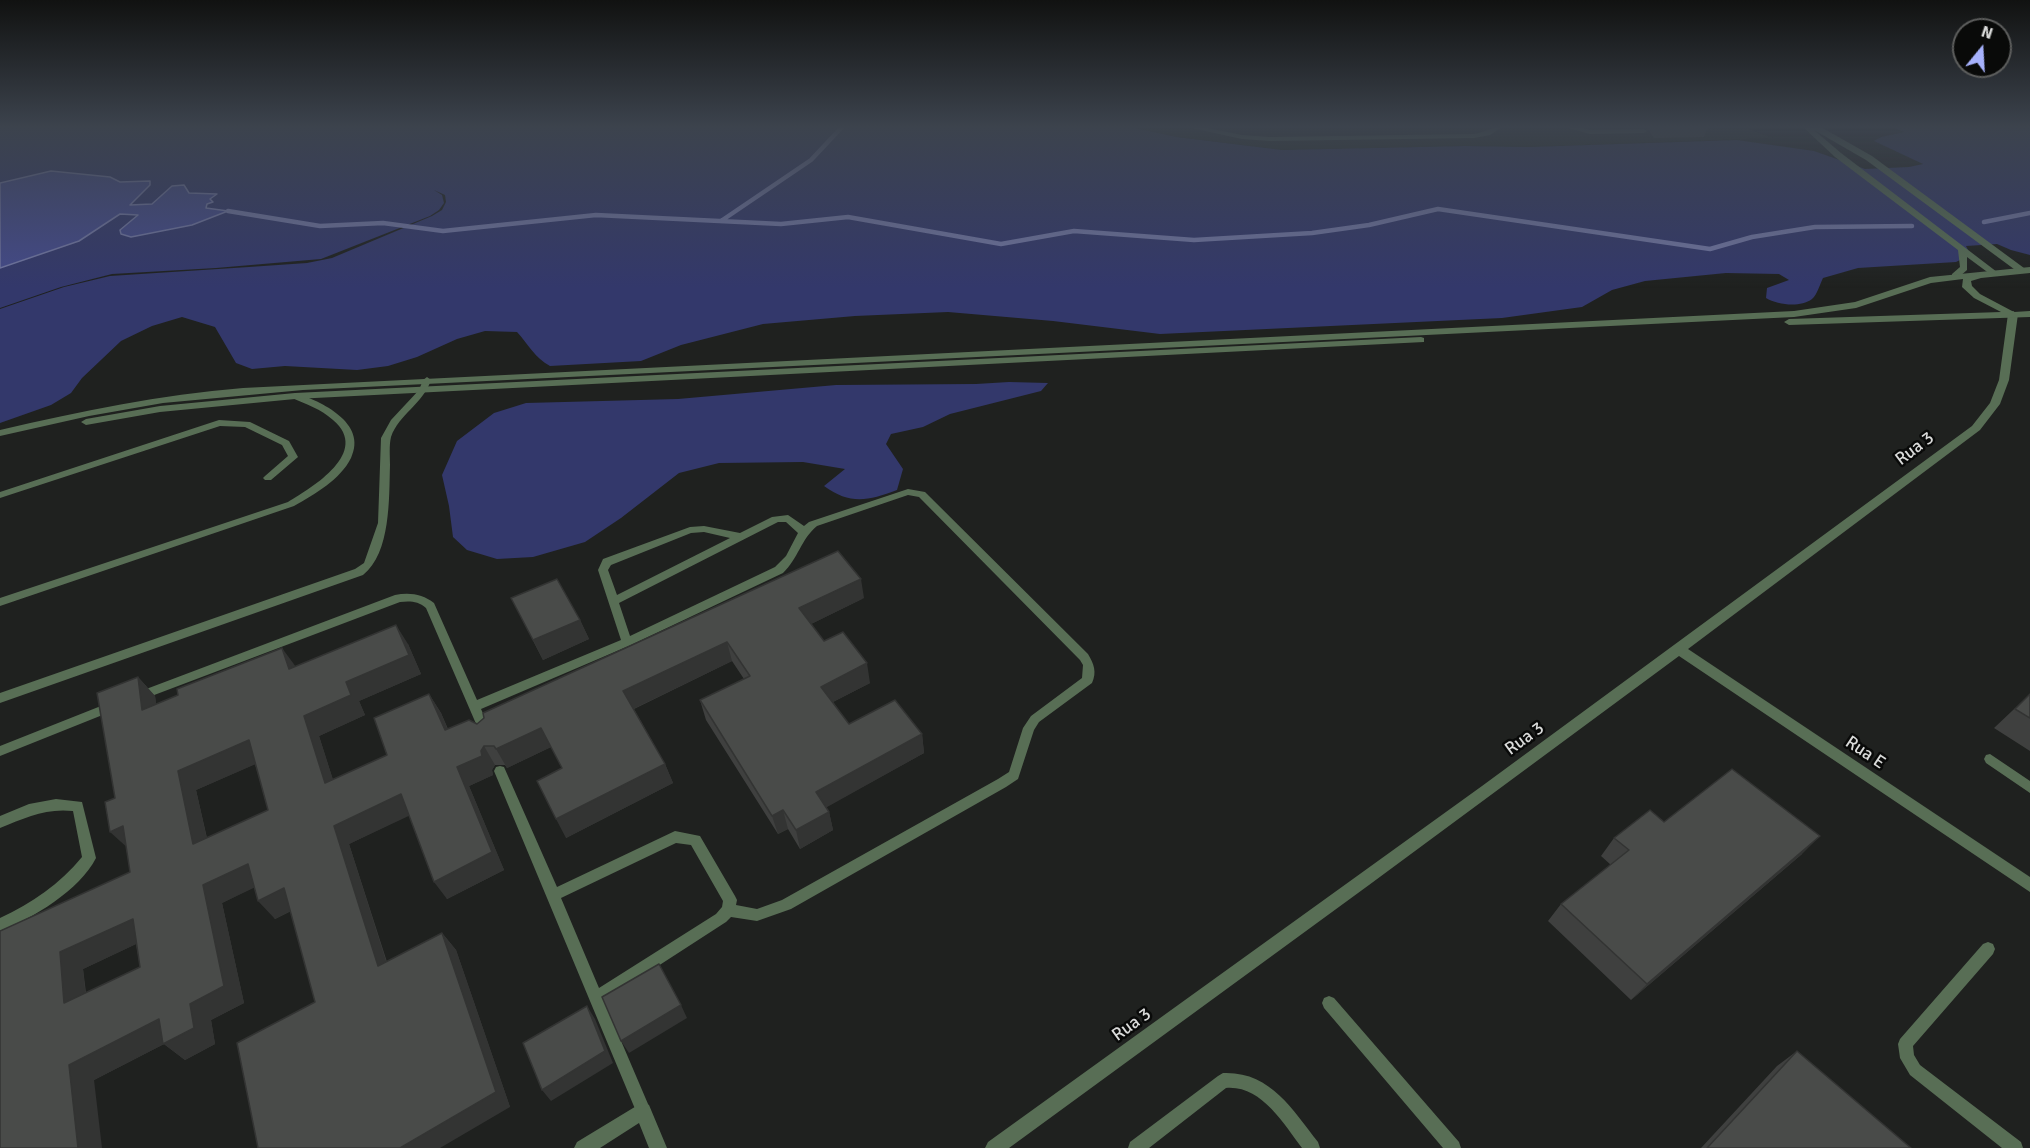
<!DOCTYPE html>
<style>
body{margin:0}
#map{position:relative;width:2030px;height:1148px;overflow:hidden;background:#1f211f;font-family:Signika,sans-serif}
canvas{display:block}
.north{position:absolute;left:1952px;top:18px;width:60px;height:60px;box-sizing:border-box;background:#090a09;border:2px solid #5d5e5d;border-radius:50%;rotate:18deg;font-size:16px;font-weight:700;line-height:24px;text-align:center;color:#dadbda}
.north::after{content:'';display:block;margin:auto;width:21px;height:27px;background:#a6b1fc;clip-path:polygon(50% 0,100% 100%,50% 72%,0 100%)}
</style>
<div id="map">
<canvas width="2030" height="1148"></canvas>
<div class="north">N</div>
</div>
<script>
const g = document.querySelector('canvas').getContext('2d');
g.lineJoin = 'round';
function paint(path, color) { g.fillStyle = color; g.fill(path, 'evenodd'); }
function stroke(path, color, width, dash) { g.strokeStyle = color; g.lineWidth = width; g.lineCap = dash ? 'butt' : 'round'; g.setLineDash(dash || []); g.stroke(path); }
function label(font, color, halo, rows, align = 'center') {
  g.font = font + ' Signika,sans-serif'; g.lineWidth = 5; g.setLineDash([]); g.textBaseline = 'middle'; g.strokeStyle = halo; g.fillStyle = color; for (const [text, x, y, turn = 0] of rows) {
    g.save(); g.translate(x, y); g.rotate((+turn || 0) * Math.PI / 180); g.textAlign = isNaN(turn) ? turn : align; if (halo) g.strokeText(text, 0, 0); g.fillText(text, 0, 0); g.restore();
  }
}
const built = new Path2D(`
 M1131 127H1743L1773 138 1529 147 1465 146 1282 150 1177 137Z`);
const green = new Path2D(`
 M0 127H1131L1177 137 1282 150 1465 146 1529 147 1737 140 1814 151 1865 169 1909 167 1923 164 1874 141 1881 137 1904 132 1892 127H2030V255L2011 250 1997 244 1966 246 1969 252 1966 257 1956 262 1858 268 1823 278C1820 284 1817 295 1812 299 1800 308 1778 305 1766 298L1767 288 1789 280 1779 274 1726 273 1645 281 1612 290 1582 307 1502 318 1160 334 1053 321 948 312 855 316 763 324 681 345 641 361 550 366C535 358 528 344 517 332L485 331 457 339 417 357 388 366 357 370 285 366 252 369 236 363 215 327 182 317 152 326 121 341 82 378 71 393 51 405 0 423V309L64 287 110 276 249 267 307 263 332 258 432 216 442 210 446 202 445 195 434 190 442 195 444 203 439 210 430 216 321 259 216 268 112 274 61 287 0 308Z
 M1009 382 1048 383 1041 391 950 414 923 427 891 434 886 444 903 469 897 490C868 501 850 505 824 486L845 469 803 462 719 463 679 473 621 518 585 542 533 557 497 559 467 550 453 537 449 506 442 475 457 441 494 413 526 403 678 399 836 385 976 384Z`);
const water = new Path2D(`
 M51 171 110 177 120 182 150 181V185L130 205 152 204 172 186 184 185 189 193 217 194 210 199 213 202 207 204 206 208 228 211 192 225 131 237 121 234 120 230 138 215 120 214 79 241 0 268V183Z`);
const stream = new Path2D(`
 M228 211 320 226 383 223 443 231 596 215 781 224 848 217 1001 244 1074 231 1194 240 1312 233 1369 225 1438 209 1710 249 1752 237 1815 227 1912 226
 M721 221 811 160 842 127
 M1984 222 2030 213`);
const service = new Path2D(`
 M1187 127H1202L1242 135 1270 137 1474 134C1485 132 1492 127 1502 127L1490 135 1474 138 1270 141 1242 139Z
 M1565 127H1578L1590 130 1644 129 1647 131 1644 133 1590 134Z
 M427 377 431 380C423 404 399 414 391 437 389 445 390 456 390 465 389 498 391 553 363 575L0 703V693L355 569 364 563 378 523 381 438 391 420 419 390 423 380Z
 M295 393C321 401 368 423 351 458 340 480 315 494 294 506L0 606V598L288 502C313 487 371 452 333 420 321 409 306 404 292 398L291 396Z
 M219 420 250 422 289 441 298 457 271 480H265L263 478 265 476 288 456 282 445 245 427 220 426 0 498V492Z
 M908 489 925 492 1088 654C1094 664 1097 672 1092 683L1039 722 1034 730 1018 779 1006 787 791 909 757 921 731 917 726 922 604 1001 651 1111 648 1116 643 1119 638 1116 494 771 496 767 500 766 504 767 557 887 675 831 700 836 735 896 737 900 736 905 757 909 782 900 998 779 1009 772 1023 728 1031 716 1082 678 1083 665 1080 660 919 497 908 495 817 526C801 539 798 559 783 573L631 645 481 709 492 733 490 736 486 738 482 736 480 733 426 608C418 601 410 601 400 602L141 700 137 702 133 700 131 697 133 694 395 595C409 592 423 594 434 603L477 700 621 640 598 570 603 559 690 527 704 526 740 533 772 517 788 515 804 526 809 522ZM778 522H786L798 533 786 556 775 567 630 636 619 603ZM704 532 730 538 617 595 608 570 611 565 691 533ZM676 843 691 845 723 901 722 907 716 914 599 988 561 898Z
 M111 702 115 704 117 707 115 710 0 756V746Z
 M1990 754 2030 781V793L1986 763 1984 759 1986 755Z
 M56 799 82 802 96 858C80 890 32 919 0 931V918C32 903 60 884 82 857L73 811C45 808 25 818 0 828V816L29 804Z
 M1988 942 1993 944 1995 949 1993 954 1913 1046 1914 1055 1920 1065 2021 1142 2023 1148H2002L1910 1075 1900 1058 1898 1044 1900 1039 1983 944Z
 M1329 996 1334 998 1459 1142 1461 1148H1443L1324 1008 1322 1003 1324 998Z
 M1223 1073C1270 1071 1292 1109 1318 1142L1320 1148H1302C1283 1123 1261 1085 1226 1088L1149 1148H1128L1130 1142 1218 1076Z`);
const minor = new Path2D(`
 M1821 127 1872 156 2024 268V272H2018L1866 160 1814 130 1841 153 1997 272 1993 275 1990 274 1967 257V270L1958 278H1952V274L1960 267 1958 250 1835 157 1804 128Z
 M2013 311 2018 314 2009 380 2000 404 1980 430 1688 649 2030 877V892L1679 656 1369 885 1009 1148H985L988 1142 1482 786 1972 426 1990 403 1999 380 2008 314Z`);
const tertiary = new Path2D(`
 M2030 267V273L1981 278 1971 281 1972 286 1980 294 2014 312 2030 311V317L1789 325 1784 322 1789 319 2001 312 1974 298 1962 287 1963 279 1931 283 1856 308 1794 317 303 390 163 403 89 416 0 436V430C81 411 160 395 243 388L1794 311 1855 302 1930 277Z
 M1421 337 1424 338V342L295 399 160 412 86 425 81 422 86 419 160 406 295 393Z
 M643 1102 649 1105 667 1148H649L639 1123 600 1148H574L577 1142Z`);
const wall = new Path2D(`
 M1646 127H1708L1704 137 1654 138 1648 129Z
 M511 598 580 620 589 639 543 660Z
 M864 598 811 624 824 641 870 683 833 702 849 724 922 734 924 753 826 807 829 812 833 830 800 849 788 829 778 834 706 720 700 700 744 679 732 661 634 709 665 764 673 783 566 838 562 768 551 747 507 768 505 765H495L492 770 493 775 469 786 504 870 447 899 409 815 349 844 387 962 442 933 456 950 510 1107 315 1002 291 911 275 919 254 887 222 903 244 1003 211 1020 215 1044 185 1060 164 1044 94 1080 0 931 130 872 126 847 115 798 138 677 155 696 156 704 296 666 408 644 421 674 359 701 365 715 319 736 333 780 387 755 429 694 441 713 448 729 477 724ZM255 764 268 810 207 838 196 790ZM136 944 140 967 86 993 83 969Z
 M2030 694V751L1994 728Z
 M1664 822 1802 854 1631 1000 1548 921 1561 904 1611 865 1601 856 1614 838Z
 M1797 1051 1911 1148H1701L1777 1066Z`);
const shadedWall = new Path2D(`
 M861 579 864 598 803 628 799 608Z
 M580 620 589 639 543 660 533 640Z
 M396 625 408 644 421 674 359 701 365 715 319 736 340 802 325 783 304 716Z
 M727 642 732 661 631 710 623 691Z
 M282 648 296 667 289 669Z
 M867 663 870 683 825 706 821 687Z
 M138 677 155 696 160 729 142 710Z
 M429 694 441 713 456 750 445 730Z
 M541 728 551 747 507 768 496 749Z
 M922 734 924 753 820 811 816 792Z
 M249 740 265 760 196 790 212 862 193 844 178 771Z
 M484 746 495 765 492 770 493 775 469 786 504 870 447 899 434 882 457 767 481 751Z
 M665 764 673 783 566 838 556 819Z
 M401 794 415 813 349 844 393 983 378 966 334 826Z
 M783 810 788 829 778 834 772 816Z
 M829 812 833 830 800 849 796 830Z
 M123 826 130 850 110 832Z
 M1820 836 1802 854 1631 1000 1647 984Z
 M248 864 266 882 222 903 244 1003 211 1020 215 1044 185 1060 164 1044 94 1080 102 1148H78L69 1065 190 1004 203 885Z
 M284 888 301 906 275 919 258 901Z
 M133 919 153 936 83 969 88 1019 64 1003 60 952Z
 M442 933 456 950 510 1107 440 1148H400Z
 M681 1005 687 1018 629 1053 621 1041Z
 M587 1006 595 1019 613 1063 551 1101 542 1090Z`);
const building = new Path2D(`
 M838 551 861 579 799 608 824 641 843 632 867 663 821 687 849 724 895 700 922 734 816 792 829 812 796 830 783 810 772 816 700 700 750 676 727 642 623 691 665 764 556 819 537 781 562 768 541 728 496 749 494 746H484L481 751 482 756 457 767 492 852 434 882 401 794 334 826 378 966 442 933 496 1092 400 1148H258L237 1043 315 1002 284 888 258 901 248 864 203 885 224 986 190 1004 194 1028 163 1044 159 1019 69 1065 78 1148H0V931L130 872 123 826 110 832 105 802 115 798 97 693 138 677 142 710 178 695 177 689 282 648 289 669 396 625 409 655 346 682 351 695 304 716 325 783 387 755 374 718 429 694 445 730 469 720 477 724 484 718 483 713ZM249 740 268 810 193 844 178 771ZM133 919 140 967 64 1003 60 952Z
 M557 579 580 620 533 640 511 598Z
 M2030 694V718L2015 709Z
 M1732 769 1820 836 1647 984 1561 904 1629 850 1614 838 1650 810 1664 822Z
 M659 964 681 1005 621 1041 602 997Z
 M587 1006 605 1051 542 1090 523 1043Z
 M1797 1051 1911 1148H1707Z`);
const streetNames = [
 ["Rua 3",1915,449,-37],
 ["Rua 3",1525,739,-36],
 ["Rua E",1865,753,34],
 ["Rua 3",1132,1025,-36]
];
paint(built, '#242a23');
paint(green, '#33386b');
paint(water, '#444a8b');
stroke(water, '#7176a3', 1.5);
stroke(stream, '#7176a3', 4.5);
paint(service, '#586e55');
paint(minor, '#586e55');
paint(tertiary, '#586e55');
paint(wall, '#3f403f');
paint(shadedWall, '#333433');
paint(building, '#494b49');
stroke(building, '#333433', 1.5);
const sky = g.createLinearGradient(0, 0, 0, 288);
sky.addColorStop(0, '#111211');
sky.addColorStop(0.44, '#3c434d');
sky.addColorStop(1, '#3c434d00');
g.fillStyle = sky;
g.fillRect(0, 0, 2030, 288);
label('18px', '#dadbda', '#090a09', streetNames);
</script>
